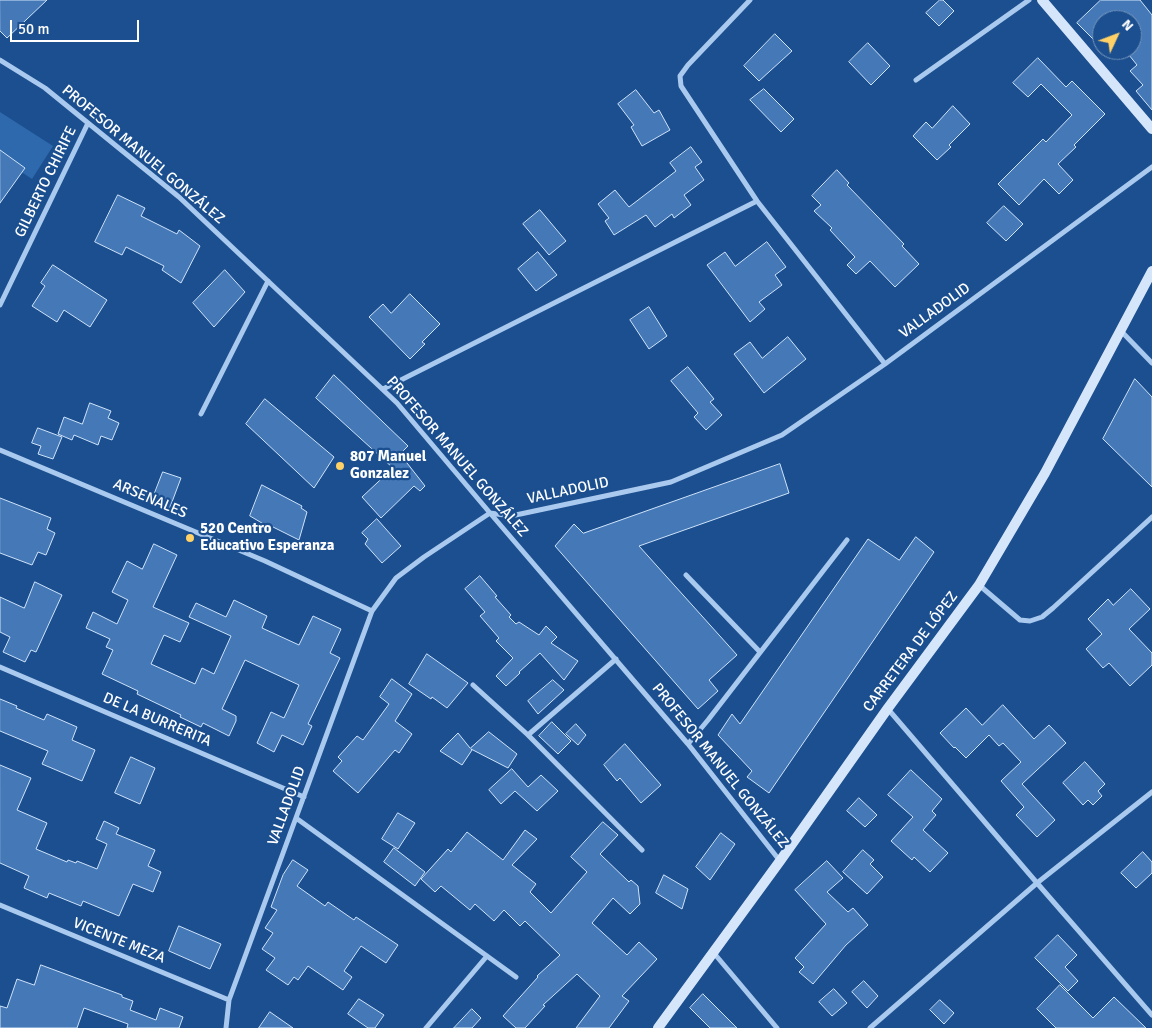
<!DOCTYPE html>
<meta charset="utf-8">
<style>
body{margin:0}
#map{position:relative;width:1152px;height:1028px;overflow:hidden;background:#1b4f8f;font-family:Signika,sans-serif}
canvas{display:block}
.north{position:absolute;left:1092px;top:10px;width:50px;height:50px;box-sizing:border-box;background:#1b4f8f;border:1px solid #7695bc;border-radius:50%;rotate:47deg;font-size:14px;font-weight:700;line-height:20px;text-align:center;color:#fff}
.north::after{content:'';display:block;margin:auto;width:18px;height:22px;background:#ffd166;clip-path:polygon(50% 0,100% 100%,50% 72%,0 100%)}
.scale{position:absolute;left:10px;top:20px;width:129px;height:22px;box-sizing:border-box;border:2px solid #fff;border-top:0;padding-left:6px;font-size:15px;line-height:18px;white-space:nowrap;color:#fff;-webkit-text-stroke:4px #1b4f8f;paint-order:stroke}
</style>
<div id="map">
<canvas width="1152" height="1028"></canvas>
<div class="north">N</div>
<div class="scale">50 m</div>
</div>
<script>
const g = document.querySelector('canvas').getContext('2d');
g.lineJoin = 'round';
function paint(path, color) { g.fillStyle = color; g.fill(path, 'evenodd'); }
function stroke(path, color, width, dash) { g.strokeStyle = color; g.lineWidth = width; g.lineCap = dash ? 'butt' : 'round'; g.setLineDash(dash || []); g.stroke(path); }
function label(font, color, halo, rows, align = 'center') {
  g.font = font + ' Signika,sans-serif'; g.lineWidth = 4.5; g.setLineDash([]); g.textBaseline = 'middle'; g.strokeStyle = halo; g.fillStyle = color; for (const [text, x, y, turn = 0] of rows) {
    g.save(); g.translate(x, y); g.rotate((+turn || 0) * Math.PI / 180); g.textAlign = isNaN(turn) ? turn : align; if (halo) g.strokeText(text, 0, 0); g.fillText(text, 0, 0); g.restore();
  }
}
const green = new Path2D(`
 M0 112 53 146 32 179 0 158Z`);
const building = new Path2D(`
 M0 0H47L7 38 0 31Z
 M940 0H943L954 11 939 26 926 13Z
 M1101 0H1140L1152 15V110L1136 91 1143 85 1130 71 1137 65 1125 50H1132V20H1102V32L1094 40 1077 23Z
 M775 34 792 51 759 81 744 66Z
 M868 43 890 66 871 85 849 62Z
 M1038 58 1066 87 1072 81 1105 114 1074 145 1076 147 1058 164 1073 180 1059 194 1044 179 1019 205 998 184 1043 139 1046 142 1072 115 1041 84 1028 97 1013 83Z
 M764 89 794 119 781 132 750 100Z
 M636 90 654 113 659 110 670 130 642 146 631 127 634 125 618 104Z
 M953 106 970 124 949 145 951 147 937 160 913 136 926 122 932 128Z
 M691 147 702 162 695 167 704 180 684 195 691 205 674 218 672 214 655 227 646 215 614 235 605 221 609 218 598 204 615 190 629 207 676 171 670 163Z
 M0 150 25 168 0 203Z
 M837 170 849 183 847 185 904 244 902 246 919 264 895 287 870 261 856 274 847 265 855 257 830 230 832 228 814 211 821 205 812 196Z
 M118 195 145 208 141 216 177 234 179 230 200 246 181 283 162 270 164 266 126 247 122 255 95 242Z
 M1004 206 1023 224 1006 241 987 223Z
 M540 210 566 241 549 255 523 224Z
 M767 242 786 267 775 275 782 285 759 302 765 309 750 322 707 265 725 252 735 266Z
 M538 252 557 275 536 291 518 269Z
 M53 265 107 300 90 327 64 310 57 322 32 306 45 286 41 283Z
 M225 270 245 292 214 327 193 303Z
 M410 294 440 324 422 342 425 344 410 359 369 317 383 304 391 313Z
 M649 307 667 336 649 349 630 320Z
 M788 337 806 359 764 393 734 354 750 342 762 358Z
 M688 367 714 399 710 402 722 415 706 430 694 417 698 413 671 381Z
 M334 375 408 446 400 454 425 486 420 491 414 486 381 518 362 497 393 468 316 398Z
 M1135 379 1152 397V487L1103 439Z
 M265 399 334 457 314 488 246 424Z
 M90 403 111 411 108 418 119 423 112 440 101 436 98 445 74 435 72 440 58 434 64 417 82 424Z
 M38 428 62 437 53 459 38 454 41 446 32 443Z
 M780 464 789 493 639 546 737 655 709 680 718 691 698 709 555 546 574 524 583 533Z
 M163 472 181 478 169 510 151 503Z
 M262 485 302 506 301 508 307 512 299 540 273 527 272 529 250 516Z
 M0 498 51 518 47 529 55 533 46 555 38 552 32 565 0 553Z
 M377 519 401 546 382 563 365 544 368 539 362 533Z
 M916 537 934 552 769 793 747 777 752 771 718 735 732 714 740 724 868 539 899 560Z
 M154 544 177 555 153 607 189 623 180 642 164 635 151 664 195 684 202 668 214 674 231 636 189 617 196 603 226 617 234 600 267 616 262 628 299 645 313 616 341 629 330 653 340 658 308 724 312 726 303 745 282 735 274 752 257 743 271 712 284 718 299 685 245 660 222 709 236 716V721L229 736 203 723 201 727 180 717 181 715 137 694 138 691 102 674 113 650 106 647 110 639 86 628 93 612 117 624 128 600 112 592 127 561 142 569Z
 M480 576 497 596 495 597 511 615 509 617 516 624 519 622 539 635 546 626 557 637 551 643 578 661 564 680 540 653 519 672 520 673 506 686 496 676 513 658 496 641 499 638 480 616 485 612 465 589Z
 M35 582 62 595 36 652 31 650 25 662 3 652 10 637 0 632V597L24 608Z
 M1131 589 1150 609 1129 629 1152 653V665L1130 686 1109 663 1103 668 1086 649 1102 634 1088 619 1108 599 1113 605Z
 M427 654 468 683 447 708 432 697 431 699 409 684Z
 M392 679 412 694 395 721 412 734 399 753 395 750 358 793 333 771 342 761 338 757 357 736 363 740 389 704 380 697Z
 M553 680 564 690 538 714 528 701Z
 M0 699 17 706 16 708 44 720 47 714 77 727 72 740 95 750 82 781 42 764 48 751 0 731Z
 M1003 705 1034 739 1049 725 1066 743 1022 784 1055 820 1037 837 1016 815 1024 807 1001 781 1021 762 1003 743 999 746 989 735 966 758 955 747 954 748 940 733 966 708 982 725Z
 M552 722 571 741 558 754 539 736Z
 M576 724 586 735 578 745 566 734Z
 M489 732 517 754 508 768 471 749 472 750 462 765 440 751 458 733 470 748Z
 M625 744 661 785 641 803 620 778 617 781 604 765Z
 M131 757 155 768 140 804 115 793Z
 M1085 762 1105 784 1098 791 1102 796 1093 805 1088 800 1083 805 1063 783Z
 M0 765 31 778 17 810 47 823 36 849 67 862 68 860 76 863 77 861 97 869 107 844 96 839 104 821 119 828 116 834 155 850 148 866 161 872 153 892 133 884 119 916 83 901 81 906 49 893 47 898 24 888 29 876 0 863Z
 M512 769 528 787 541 775 558 791 537 811 515 791 501 804 489 790Z
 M911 770 942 799 932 811 936 815 923 830 948 853 930 872 914 857 912 860 891 841 913 817 888 795Z
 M859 798 877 815 865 827 847 811Z
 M398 813 415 823 398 849 382 839Z
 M603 822 618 835 600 854 629 882 631 880 638 886 640 904 630 914 613 898 592 923 627 955 639 942 657 959 622 996 629 1001 609 1028H576L600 996 577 974 543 1005 545 1006 525 1028H516L503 1016 538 977 537 976 560 955 525 921 520 926 504 910 494 921 475 904 470 910 441 886 435 892 421 879 448 849 451 852 467 832 503 860 525 830 537 839 512 865 536 884 530 892 551 913 587 872 571 857Z
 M721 833 735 844 710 880 696 867Z
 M394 848 425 872 415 886 384 862Z
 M863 850 874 860 870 864 883 877 867 894 843 872Z
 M1143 852 1152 862V873L1136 888 1121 873Z
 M293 860 308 870 297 886 325 906 328 902 354 920 356 917 398 945 386 963 361 946 344 971 352 977 343 990 308 966 298 980 294 977 288 985 266 970 275 958 262 949 273 933 265 928 277 910 271 907 283 875Z
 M827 861 843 878 827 892 848 912 853 908 868 925 846 945 813 984 799 972 804 967 795 958 826 924 795 890Z
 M664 875 688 889 682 909 656 893Z
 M179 926 221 944 210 969 169 951Z
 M1058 935 1077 955 1065 967 1078 981 1068 991 1035 958Z
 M41 965 122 995V997L133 1001 130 1010 156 1020 160 1008 183 1017 179 1028H127L128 1024 84 1008 77 1028H0V1006L7 1008 17 979 34 985Z
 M864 981 878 996 867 1008 852 992Z
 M1060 985 1093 1018 1114 997 1146 1028H1056L1037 1009Z
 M834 989 847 1003 832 1016 819 1002Z
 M703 994 737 1028H710L690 1008Z
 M359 999 384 1015 375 1028H368L348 1014Z
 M940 1000 954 1013 944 1024 930 1010Z
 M472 1009 481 1018 472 1028H454Z
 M270 1012 293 1028H259Z`);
const street = new Path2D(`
 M750 0 688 65 680 76 681 86 757 201 885 364
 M0 60 45 88 179 197 397 403 490 513 688 744 780 861
 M916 80 1029 0
 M0 305 88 123
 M1121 331 1152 363
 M383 389 757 201
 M201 414 268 281
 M0 450 265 561 372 611
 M686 575 760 652
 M979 585 1020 620 1030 621 1042 617 1053 608 1152 517
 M0 667 304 797
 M473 685 528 735 642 850
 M888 709 1037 883 1152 1015
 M528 735 616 659
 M688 744 708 720 847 540
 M296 818 516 977
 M0 905 229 1000
 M713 952 777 1028
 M226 1028 229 1000 372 611 396 578 424 557 490 513 511 516 671 482 782 435 885 364 1152 167
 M426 1028 487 956
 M870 1028 1037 883 1152 792`);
const secondary = new Path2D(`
 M1042 0 1152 129
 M658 1028 780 861 888 708 979 585 1045 473 1152 271`);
const markers = [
 [340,466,5,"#ffd166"],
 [190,538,5,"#ffd166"]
];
const streetNames = [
 ["PROFESOR MANUEL GONZÁLEZ",143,155,40],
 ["GILBERTO CHIRIFE",46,182,-64],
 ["VALLADOLID",935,311,-36],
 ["PROFESOR MANUEL GONZÁLEZ",457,457,49],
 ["VALLADOLID",568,491,-12],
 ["ARSENALES",150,499,23],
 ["CARRETERA DE LÓPEZ",911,652,-53],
 ["DE LA BURRERITA",157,720,23],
 ["PROFESOR MANUEL GONZÁLEZ",720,766,51],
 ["VALLADOLID",287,806,-70],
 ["VICENTE MEZA",119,941,22]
];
const poiNames = [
 ["807 Manuel",350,457],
 ["Gonzalez",350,474],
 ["520 Centro",200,529],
 ["Educativo Esperanza",200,546]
];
paint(green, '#2e69ad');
paint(building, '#4478b7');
stroke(building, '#cfe3fa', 1);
stroke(street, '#a9c9ee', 5);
stroke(secondary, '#d6e6fa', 10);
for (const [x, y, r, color] of markers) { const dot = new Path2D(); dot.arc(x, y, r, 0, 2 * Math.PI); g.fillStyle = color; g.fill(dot); stroke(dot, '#1b4f8f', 2); }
label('15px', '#fff', '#1b4f8f', streetNames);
label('bold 15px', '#fff', '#1b4f8f', poiNames, 'left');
</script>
